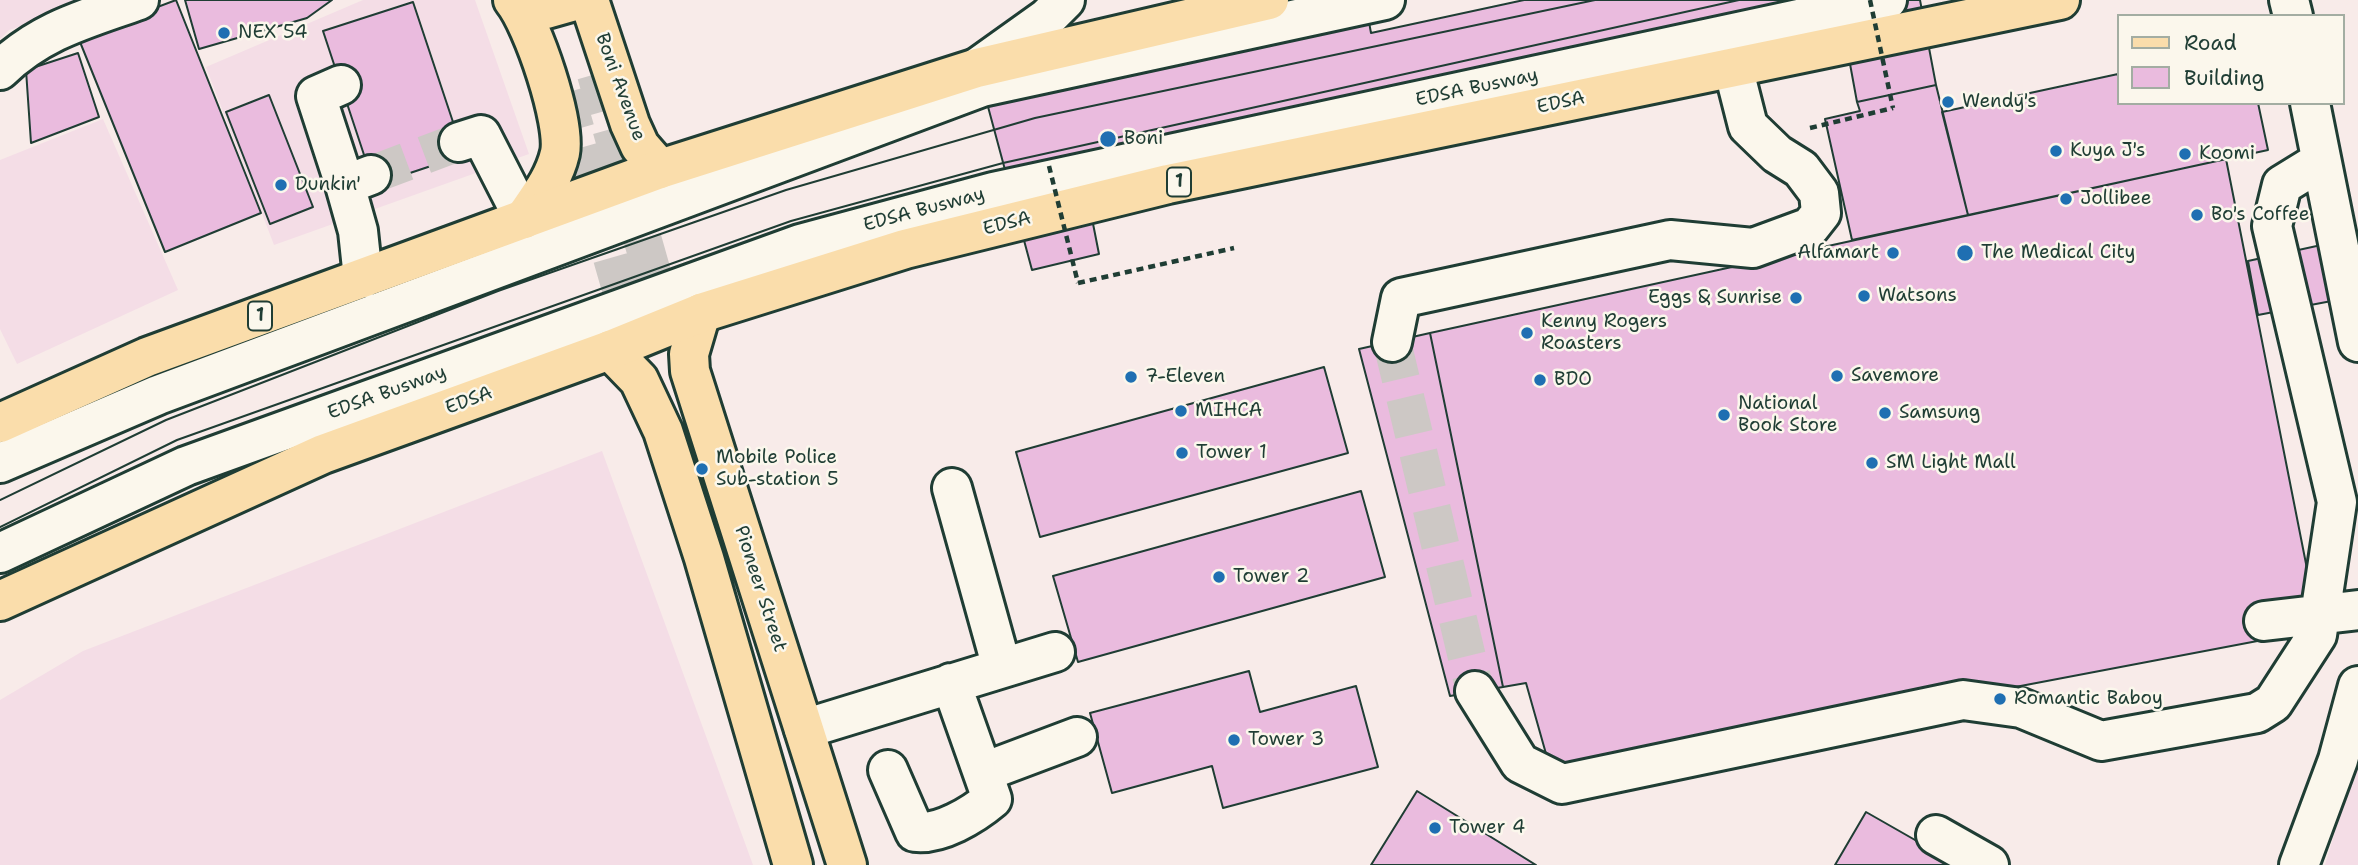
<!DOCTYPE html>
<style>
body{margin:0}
#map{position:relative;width:2358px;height:865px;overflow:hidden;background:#f8ebe9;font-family:"Shantell Sans",sans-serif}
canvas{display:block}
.legend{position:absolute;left:2117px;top:14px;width:228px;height:91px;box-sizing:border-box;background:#fbf7ec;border:2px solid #a3ada2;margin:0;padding:9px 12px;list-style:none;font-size:21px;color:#1f3d34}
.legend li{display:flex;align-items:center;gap:14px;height:35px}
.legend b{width:35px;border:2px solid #a3ada2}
</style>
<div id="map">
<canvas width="2358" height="865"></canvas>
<ul class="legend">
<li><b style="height:9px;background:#faddab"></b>Road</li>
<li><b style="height:19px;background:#eabbde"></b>Building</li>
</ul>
</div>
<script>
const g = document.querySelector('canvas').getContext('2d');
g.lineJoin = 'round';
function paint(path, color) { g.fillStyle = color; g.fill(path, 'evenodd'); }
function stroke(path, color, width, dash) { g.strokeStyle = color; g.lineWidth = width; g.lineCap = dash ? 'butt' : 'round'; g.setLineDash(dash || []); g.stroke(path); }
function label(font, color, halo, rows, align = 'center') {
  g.font = font + ' "Shantell Sans",sans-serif'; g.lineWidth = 5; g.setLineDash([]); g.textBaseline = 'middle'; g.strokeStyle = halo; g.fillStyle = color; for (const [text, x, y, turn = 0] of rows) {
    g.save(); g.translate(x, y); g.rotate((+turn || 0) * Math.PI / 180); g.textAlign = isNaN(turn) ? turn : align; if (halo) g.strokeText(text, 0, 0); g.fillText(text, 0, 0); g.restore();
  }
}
const built = new Path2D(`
 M0 0H102L9 30 0 39Z
 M363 0H475L529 154 274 245 206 67Z
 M103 119 178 290 17 364 0 329V160Z
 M602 451 753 865H0V700L83 651Z
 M2358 755V865H2325Z`);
const building = new Path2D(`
 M176 0 261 213 165 252 78 37Z
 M185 0H332L307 18 199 49Z
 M1225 0H1365L1371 33 1524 0H1920L1936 85 1857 102 1839 4 1082 168 1099 254 1032 270 987 103Z
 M413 2 464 155 374 185 323 31Z
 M78 53 99 117 31 143 26 70Z
 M2118 74V103H2258L2268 150 1968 215 1942 112Z
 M1936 85 1968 215 1852 240 1825 119 1860 111 1857 102Z
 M269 95 313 207 270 224 226 112Z
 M2226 159 2312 594 2259 605 2268 639 1552 775 1526 683 1503 687 1430 333Z
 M2358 237V296L2258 315 2248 261Z
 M1430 333 1503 687 1450 696 1359 349Z
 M1324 367 1348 453 1040 537 1016 452Z
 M1361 491 1385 577 1078 662 1053 576Z
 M1249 671 1260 712 1356 686 1378 767 1223 808 1212 766 1112 793 1090 713Z
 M1417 791 1536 865H1371Z
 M1866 812 1959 865H1835Z`);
const minorTunnel = new Path2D(`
 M371 175 459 142
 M1392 342 1475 691`);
const majorTunnel = new Path2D(`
 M596 74 667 326
 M565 93 635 338`);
const path = new Path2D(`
 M1810 128 1893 108
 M1078 283 1234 248`);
const minor = new Path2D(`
 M2289 0 2293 16
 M977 68 1047 18 1065 0
 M0 70C41 30 86 19 139 0
 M341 85 316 96 345 185
 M2310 103 2358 342
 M459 142 481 135 524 219
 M363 278 358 231 345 185 371 175
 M1392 342 1401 298 1670 240 1753 248 1810 227 1821 213 1819 193 1801 169 1777 154 1748 126 1733 67
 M0 463 158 395 982 87 1385 0
 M952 488 1002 668
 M0 553 186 466 800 244 993 192 1887 0
 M2264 621 2358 610
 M1475 691 1520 763 1562 784 1963 700 2021 708 2101 741 2257 713 2273 703 2317 635 2337 502 2272 226 2282 185 2321 161
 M804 729 1055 652
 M888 770 915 832C940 835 973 815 992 799L951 683
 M984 772 1077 737
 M1936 835 1989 865
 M2299 865 2338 760 2358 686`);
const major = new Path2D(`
 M513 0C533 24 566 123 560 153 554 179 539 197 524 219
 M589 0 630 124 640 146 660 169
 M525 15 578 0
 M701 313 689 354 690 371 847 865
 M610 350 639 380 663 431 704 558 793 865`);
const highway = new Path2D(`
 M0 423 147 357 660 169 977 68 1269 0
 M0 601 323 454 610 350 701 313 905 249 1168 184 2060 0`);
const tram = new Path2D(`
 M0 500 166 420 498 291 786 190 1035 118 1595 0
 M0 527 177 440 791 221 1003 163 1739 0`);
const pathBridge = new Path2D(`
 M1870 0 1893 108
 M1049 166 1078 283`);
const markers = [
 [224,33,7,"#1f6fb2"],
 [1948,102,7,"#1f6fb2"],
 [1108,139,9,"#1f6fb2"],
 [2056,151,7,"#1f6fb2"],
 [2185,154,7,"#1f6fb2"],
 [281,185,7,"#1f6fb2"],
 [2066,199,7,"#1f6fb2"],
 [2197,215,7,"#1f6fb2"],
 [1893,253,7,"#1f6fb2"],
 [1965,253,9,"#1f6fb2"],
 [1864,296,7,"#1f6fb2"],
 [1796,298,7,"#1f6fb2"],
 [1527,333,7,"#1f6fb2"],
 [1837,376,7,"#1f6fb2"],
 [1131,377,7,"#1f6fb2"],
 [1540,380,7,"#1f6fb2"],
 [1181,411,7,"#1f6fb2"],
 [1885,413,7,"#1f6fb2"],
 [1724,415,7,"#1f6fb2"],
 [1182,453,7,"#1f6fb2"],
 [1872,463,7,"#1f6fb2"],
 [702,469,7,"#1f6fb2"],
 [1219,577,7,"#1f6fb2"],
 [2000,699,7,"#1f6fb2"],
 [1234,740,7,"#1f6fb2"],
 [1435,828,7,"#1f6fb2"]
];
const shields = [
 [1179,182,24],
 [260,316,24]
];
const shieldNames = [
 ["1",1179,182],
 ["1",260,316]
];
const poiNames = [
 ["NEX 54",238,33],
 ["Wendy's",1962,102],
 ["Boni",1124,139],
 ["Kuya J's",2070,151],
 ["Koomi",2199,154],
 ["Dunkin'",295,185],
 ["Jollibee",2080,199],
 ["Bo's Coffee",2211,215],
 ["Alfamart",1879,253,"right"],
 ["The Medical City",1981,253],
 ["Watsons",1878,296],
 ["Eggs & Sunrise",1782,298,"right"],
 ["Kenny Rogers",1541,322],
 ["Roasters",1541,344],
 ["Savemore",1851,376],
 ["7-Eleven",1145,377],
 ["BDO",1554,380],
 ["National",1738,404],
 ["Book Store",1738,426],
 ["MIHCA",1195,411],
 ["Samsung",1899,413],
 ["Tower 1",1196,453],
 ["Mobile Police",716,458],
 ["Sub-station 5",716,480],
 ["SM Light Mall",1886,463],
 ["Tower 2",1233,577],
 ["Romantic Baboy",2014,699],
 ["Tower 3",1248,740],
 ["Tower 4",1449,828]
];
const streetNames = [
 ["Boni Avenue",620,87,70],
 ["EDSA Busway",1477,88,-12],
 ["EDSA",1561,103,-12],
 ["EDSA Busway",924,210,-15],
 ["EDSA",1007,224,-14],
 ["EDSA Busway",387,393,-20],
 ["EDSA",469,401,-20],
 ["Pioneer Street",760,589,72]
];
paint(built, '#f4dde6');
paint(building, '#eabbde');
stroke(building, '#1f3d34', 2);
stroke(minorTunnel, '#cdc8c5', 38, [38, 19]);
stroke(majorTunnel, '#cdc8c5', 38, [38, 19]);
stroke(minor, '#1f3d34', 44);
stroke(major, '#1f3d34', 44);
stroke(highway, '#1f3d34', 44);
stroke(path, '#1f3d34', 4.5, [7, 5]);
stroke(minor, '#fbf7ec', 38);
stroke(major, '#faddab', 38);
stroke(highway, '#faddab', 38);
stroke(tram, '#1f3d34', 2);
stroke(pathBridge, '#1f3d34', 4.5, [7, 5]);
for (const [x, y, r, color] of markers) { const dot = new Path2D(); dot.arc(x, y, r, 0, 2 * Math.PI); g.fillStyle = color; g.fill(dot); stroke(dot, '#fbf7ec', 2.5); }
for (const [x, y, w] of shields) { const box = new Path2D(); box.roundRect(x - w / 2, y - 14.5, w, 29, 5); g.fillStyle = '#fbf7ec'; g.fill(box); stroke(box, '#1f3d34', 2); }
label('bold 18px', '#1f3d34', null, shieldNames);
label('19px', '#1f3d34', '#fbf7ec', poiNames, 'left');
label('19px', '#1f3d34', '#fbf7ec', streetNames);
</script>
